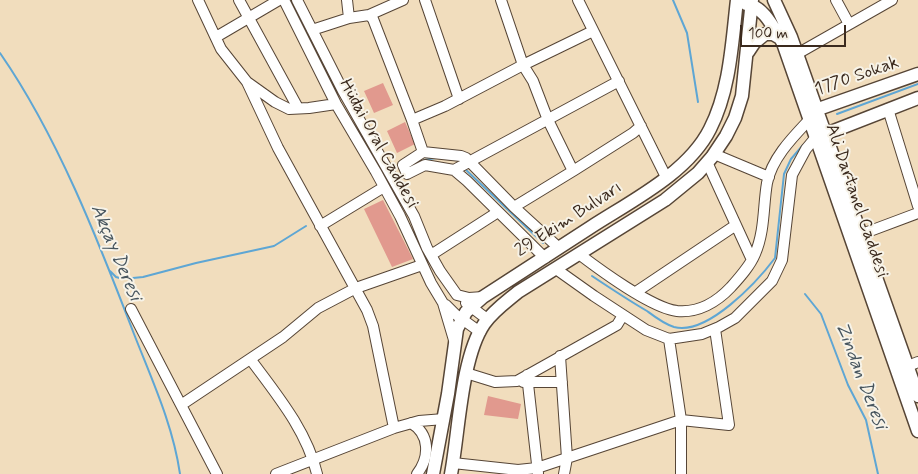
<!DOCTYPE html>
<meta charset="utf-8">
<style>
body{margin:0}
#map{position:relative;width:918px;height:474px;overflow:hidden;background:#f1ddbd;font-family:Mynerve,sans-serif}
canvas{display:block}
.scale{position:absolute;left:740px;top:25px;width:106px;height:22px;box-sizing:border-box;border:2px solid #3b2a1e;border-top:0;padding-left:6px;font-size:15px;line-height:18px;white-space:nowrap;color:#3b2a1e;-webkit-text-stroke:4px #f7f3e8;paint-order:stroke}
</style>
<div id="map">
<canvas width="918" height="474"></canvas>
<div class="scale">100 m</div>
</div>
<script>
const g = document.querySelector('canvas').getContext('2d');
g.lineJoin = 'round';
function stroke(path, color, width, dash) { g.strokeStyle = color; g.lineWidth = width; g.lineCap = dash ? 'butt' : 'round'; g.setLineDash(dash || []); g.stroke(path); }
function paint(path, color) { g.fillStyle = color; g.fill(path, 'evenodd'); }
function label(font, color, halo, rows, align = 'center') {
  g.font = font + ' Mynerve,sans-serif'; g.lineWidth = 4; g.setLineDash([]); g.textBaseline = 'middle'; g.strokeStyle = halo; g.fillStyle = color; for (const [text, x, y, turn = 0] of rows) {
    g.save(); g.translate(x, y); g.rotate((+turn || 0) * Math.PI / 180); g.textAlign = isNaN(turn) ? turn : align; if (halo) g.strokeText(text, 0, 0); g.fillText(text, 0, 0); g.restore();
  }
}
const stream = new Path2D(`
 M673 0 687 33 698 102
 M0 53C57 135 98 240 134 334 152 380 173 425 180 474
 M837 114 918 84
 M424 160 436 158
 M465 169 543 243
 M110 271 116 277 123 279 143 277 196 263 274 246 306 226
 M592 276C610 288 628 300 647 311 655 317 664 324 674 327 707 336 757 282 775 258L784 174 791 159 803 145
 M805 294 821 314 848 385 866 420 878 474`);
const building = new Path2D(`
 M383 83 393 105 374 113 364 91Z
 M405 122 415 144 397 153 387 131Z
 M383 200 413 259 392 267 364 209Z
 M488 396 521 404 518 419 484 415Z`);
const minor = new Path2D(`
 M198 0 221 49 247 82 275 102 289 109 309 108 336 104
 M239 0 298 108
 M284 0 336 104 376 172 400 216 431 283 443 303 454 340
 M297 0 343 91 414 216 427 248 440 271 457 295 469 298 483 297
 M347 0 349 18
 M425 0 459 99
 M501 0 523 65 593 31
 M578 0 666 177
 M836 0 849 24
 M369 15 403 0
 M312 30 349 18 369 15 373 19 412 120 445 106 523 65 533 81 548 120 573 171 514 207
 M216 37 279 0
 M797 54 892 0
 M247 82 278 148 367 310 373 326 394 428
 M888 109 918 206
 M412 120 423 152 461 156 466 158 514 207 559 248
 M423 152 403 165 407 174 425 165 454 170 467 181 545 258
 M714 154 769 177
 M707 162 752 260
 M454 170 619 81
 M573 171 633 133 641 126
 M320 226 384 187
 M862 234 918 213
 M579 254C600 270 652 308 677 311 698 313 717 302 731 287 740 277 750 266 755 254 765 231 763 206 767 183 772 158 793 137 809 120
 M431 255 498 212
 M556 269 594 296 646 330 669 339 702 334 719 327 735 318 772 281 782 260 792 175 806 149 816 137
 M636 292 736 225
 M466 303 487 319
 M446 305 455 314 480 332
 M131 309 181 405
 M669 339 681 420V474
 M560 356 567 458 564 474
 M251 360C277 395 307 431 317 474
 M908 366 918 362
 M466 373 495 382 517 381 617 325 623 315
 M527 375 538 473
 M523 382H562
 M411 423C430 434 430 457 417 474
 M453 463 518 470 537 468 681 420 729 425 715 329
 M217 474 181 405 283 337 318 308 356 288 422 265
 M276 474 394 428 419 421 444 419`);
const major = new Path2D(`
 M774 0 791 37 918 396
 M746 4C764 6 774 29 783 43L918 431
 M748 52 754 43 765 34H773L780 38
 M810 112 918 74
 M818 137 918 98
 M433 474 448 394 457 329 466 312 483 297C519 274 555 250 591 227 631 201 688 173 710 129 730 90 732 43 737 0
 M451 474C459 432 461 358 484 324 493 311 506 302 518 292L665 200 698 173 712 157 726 136 735 118 742 96 752 0`);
const streetNames = [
 ["1770 Sokak",857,77,-19],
 ["Hüdai Oral Caddesi",378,144,61],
 ["Ali Dartanel Caddesi",856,201,71],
 ["29 Ekim Bulvarı",569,220,-33]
];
const waterNames = [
 ["Akçay Deresi",115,253,67],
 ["Zindan Deresi",860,376,69]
];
stroke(stream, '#5ea6d4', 2);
paint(building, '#e1998e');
stroke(minor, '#564536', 12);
stroke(major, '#564536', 15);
stroke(minor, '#fff', 10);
stroke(major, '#fff', 12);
label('18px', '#3b2a1e', '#f7f3e8', streetNames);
label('italic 19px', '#47555e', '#f7f3e8', waterNames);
</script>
